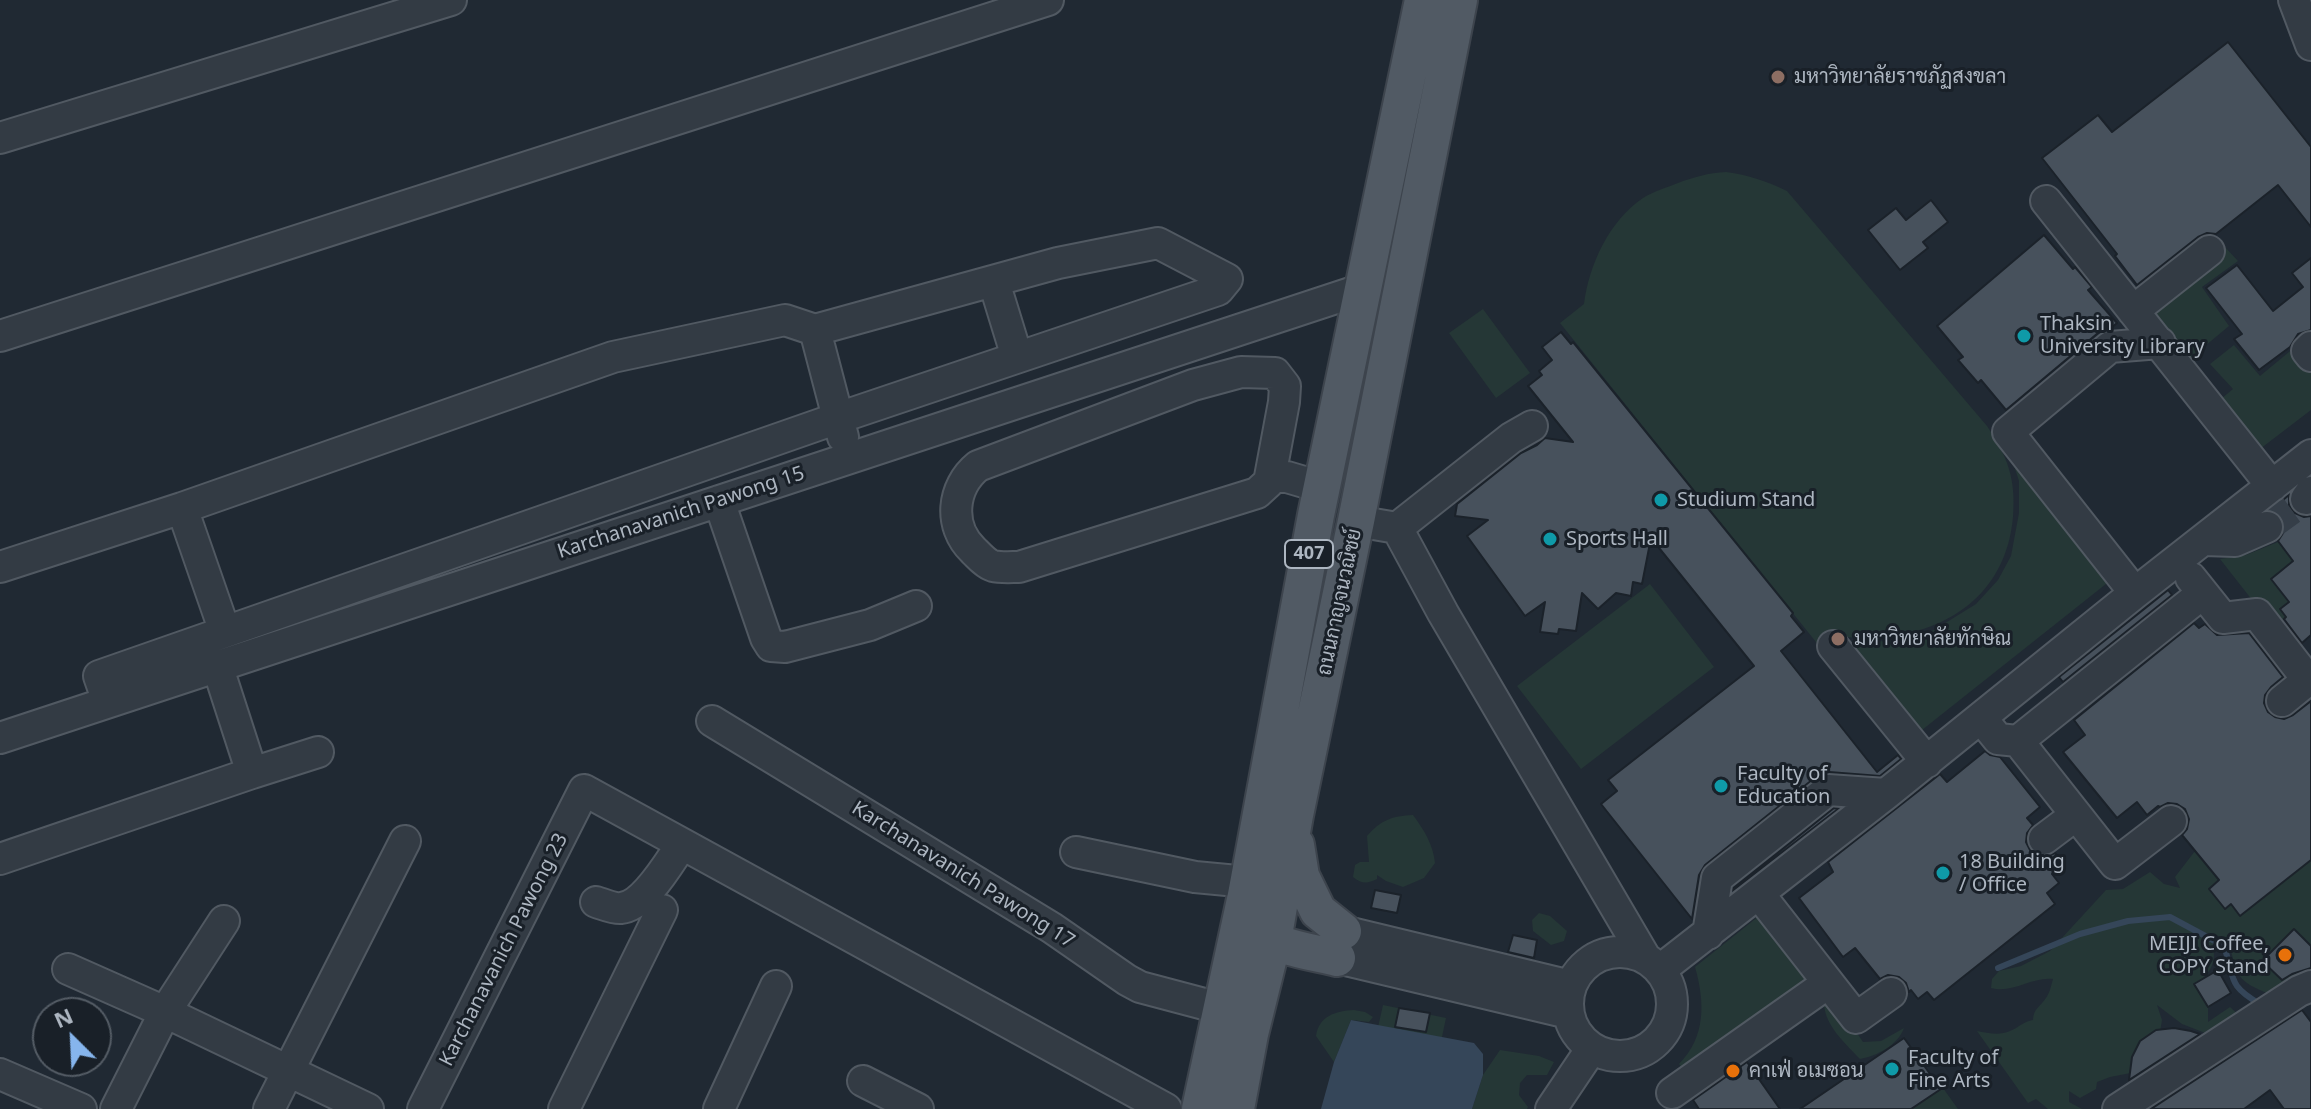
<!DOCTYPE html>
<meta charset="utf-8">
<style>
body{margin:0}
#map{position:relative;width:2311px;height:1109px;overflow:hidden;background:#202933;font-family:"Noto Sans",sans-serif}
canvas{display:block}
.north{position:absolute;left:32px;top:997px;width:80px;height:80px;box-sizing:border-box;background:#192028;border:2px solid #545c65;border-radius:50%;rotate:336deg;font-size:22px;font-weight:700;line-height:32px;text-align:center;color:#adb6c1}
.north::after{content:'';display:block;margin:auto;width:28px;height:36px;background:#86b5ed;clip-path:polygon(50% 0,100% 100%,50% 72%,0 100%)}
</style>
<div id="map">
<canvas width="2311" height="1109"></canvas>
<div class="north">N</div>
</div>
<script>
const g = document.querySelector('canvas').getContext('2d');
g.lineJoin = 'round';
function paint(path, color) { g.fillStyle = color; g.fill(path, 'evenodd'); }
function stroke(path, color, width, dash) { g.strokeStyle = color; g.lineWidth = width; g.lineCap = dash ? 'butt' : 'round'; g.setLineDash(dash || []); g.stroke(path); }
function label(font, color, halo, rows, align = 'center') {
  g.font = font + ' "Noto Sans",Sarabun,sans-serif'; g.lineWidth = 6; g.setLineDash([]); g.textBaseline = 'middle'; g.strokeStyle = halo; g.fillStyle = color; for (const [text, x, y, turn = 0] of rows) {
    g.save(); g.translate(x, y); g.rotate((+turn || 0) * Math.PI / 180); g.textAlign = isNaN(turn) ? turn : align; if (halo) g.strokeText(text, 0, 0); g.fillText(text, 0, 0); g.restore();
  }
}
const green = new Path2D(`
 M1726 172C1748 175 1767 181 1787 191L1987 426C2008 457 2016 479 2013 517 2005 607 1927 644 1845 637L1824 652 1560 323 1584 304C1589 265 1609 221 1643 198 1654 191 1666 188 1678 183 1694 177 1708 173 1726 172Z
 M2224 246 2238 261 2202 287 2229 326 2187 361 2147 308Z
 M1483 309 1530 373 1496 398 1449 333Z
 M2234 345 2260 376 2295 347 2311 369V410L2260 449 2221 399 2233 389 2210 364Z
 M2009 450 2111 580 1922 730 1846 642 1893 641 1934 630 1976 604 1998 580 2011 556 2019 513V481Z
 M2278 542 2293 561 2271 579 2289 602 2280 609 2286 617 2278 623 2256 605 2220 559 2246 555Z
 M1650 584 1714 667 1581 769 1517 686Z
 M1413 815C1424 830 1433 844 1435 863L1424 878 1403 887 1386 881 1377 875V879C1367 884 1362 884 1353 877L1355 865 1360 862H1369L1367 836C1381 820 1392 816 1413 815Z
 M2195 851 2220 868 2225 908 2231 904 2240 916 2311 860V946L2294 929 2273 949V959L2311 963 2293 980 2287 981 2286 986 2270 994C2236 981 2237 976 2229 942L2216 935 2212 938C2217 961 2213 972 2194 985L2208 1007V1022L2230 1007 2241 1017 2213 1036 2182 1024 2157 1005 2162 1020 2160 1032 2141 1071 2110 1077 2097 1082 2096 1089 2080 1098 2069 1091V1102L2082 1109H2048L2036 1099 2028 1103 1977 1031C1988 1033 1999 1036 2010 1031 2018 1028 2024 1021 2033 1020 2033 1009 2040 1007 2046 998 2050 992 2051 986 2053 979 2030 977 2013 994 1991 988L1992 979 1999 971 2021 966 2050 951 2106 890 2123 889 2150 872 2164 884 2180 888 2175 877Z
 M1764 912 1811 975 1683 1069 1679 1064C1706 1037 1705 1002 1695 967Z
 M1539 913 1550 916 1567 931 1564 941 1551 945 1533 931 1532 920Z
 M1830 999 1841 1009 1863 1042 1881 1041 1904 1028C1898 1045 1877 1056 1860 1059 1846 1044 1825 1026 1824 1004Z
 M1383 1005 1446 1018 1438 1056 1374 1045Z
 M1354 1010 1365 1012 1373 1017 1369 1022 1351 1020 1334 1062 1316 1036C1319 1016 1335 1011 1354 1010Z
 M1500 1050 1539 1056 1554 1062 1547 1075H1527L1520 1083 1519 1095 1528 1107 1527 1109H1472L1483 1075Z
 M1943 1088 1958 1109H1912Z`);
const water = new Path2D(`
 M1351 1020 1474 1043 1483 1054V1075L1472 1109H1321L1334 1062Z`);
const stream = new Path2D(`
 M1998 968 2080 934 2128 921 2170 917 2224 946C2235 979 2227 985 2260 1004`);
const building = new Path2D(`
 M2228 42 2311 147V227L2278 185 2216 234 2207 233 2198 237 2137 285 2115 256 2117 254 2042 158 2098 115 2112 132Z
 M1931 200 1948 222 1923 242 1928 248 1900 270 1868 230 1896 208 1906 220Z
 M2044 235 2073 269 2075 267 2092 287 2088 290 2117 323 2110 329 2098 333 2006 410 1981 380 1978 383 1958 360 1963 357 1937 326Z
 M2311 258V330L2298 334 2290 347 2259 370 2234 339 2242 334 2206 288 2237 265 2273 311 2303 287 2292 273Z
 M1561 332 1571 344 1573 342 1793 613 1791 616 1804 632 1781 651 1877 772 1898 755 1901 759 1880 776 1829 772 1817 776 1705 865 1699 875 1692 919 1601 804 1617 791 1608 780 1754 666 1651 538 1642 584 1633 582 1631 596 1616 593 1598 609 1582 593 1576 631 1559 629 1558 634 1540 632 1545 602 1525 616 1467 536 1488 520 1455 516 1457 504 1521 453 1537 445 1545 438 1573 442 1528 386 1542 375 1539 371 1552 360 1542 347Z
 M2289 495V506L2295 513 2304 517 2311 516V635L2302 643 2284 619 2286 617 2280 609 2289 602 2271 579 2293 561 2278 541 2285 530 2283 519 2278 513 2271 510Z
 M2168 590 2172 595 2063 682 2059 677Z
 M2194 623 2199 628 2205 624 2217 635 2249 633 2283 677 2271 687 2265 695 2264 703 2268 712 2275 717 2284 719 2293 715 2311 701V860L2240 916 2231 904 2225 909 2209 889 2219 880 2182 835 2187 829 2189 819 2185 809 2177 804 2168 803 2160 807 2158 806 2147 815 2137 802 2117 818 2063 752 2085 735 2074 720Z
 M1985 751 1990 755 2000 757 2040 807 2027 818 2033 825 2027 833 2026 842 2030 850 2036 855 2045 857 2055 853 2064 864 2052 874 2059 883 2047 893 2055 904 1934 1000 1927 992 1918 999 1911 990 1909 992 1906 983 1899 977 1888 975 1880 979 1855 948 1843 957 1799 898 1833 872 1828 862 1935 778 1940 774 1947 782Z
 M1834 808 1838 809 1733 890 1734 888Z
 M1375 890 1401 895 1397 913 1371 908Z
 M2294 929 2311 946V968L2292 974 2282 980 2262 961Z
 M1513 935 1537 940 1534 958 1508 952Z
 M2218 970 2231 993 2208 1007 2194 984Z
 M1399 1008 1430 1013 1426 1032 1395 1027Z
 M2302 1010 2311 1022V1109H2284L2270 1090 2244 1109H2151Z
 M2174 1028 2191 1031 2200 1034 2129 1080 2132 1057 2140 1041 2156 1030Z
 M1904 1038 1941 1089 1911 1109H1800Z
 M1747 1062 1780 1109H1699L1693 1100Z`);
const minorTunnel = new Path2D(`
 M2267 527 2306 499`);
const minor = new Path2D(`
 M2294 0 2311 45
 M0 138 451 0
 M2046 201 2272 486
 M994 282 1017 357
 M2133 311 2209 251
 M815 330 843 437
 M0 336 1048 0
 M2311 347 2307 351 2311 356
 M1270 477 1284 402 1285 386 1275 373 1241 372 1193 385 978 466C952 487 948 526 973 550 978 555 986 564 993 566 1001 568 1012 567 1019 567L1257 493 1269 482 1270 477H1287L1321 487
 M2306 499 2311 492
 M719 501 766 638 771 646 785 647 870 625 916 606
 M1356 521 1397 528 1443 613 1646 959
 M1397 528 1511 438 1532 426
 M2204 540 2235 541 2267 527
 M0 567 182 508 613 357 785 320 815 330 1058 263 1158 243 1227 279 1218 290 838 418 225 632
 M2191 578 2223 618 2257 614 2308 680 2282 701
 M2135 593 2008 432 2110 347 2160 343
 M1833 646 1927 762
 M108 702 99 676 225 632 182 508
 M1981 718 1998 739 2018 741 2115 864 2171 821
 M712 721 1052 928 1127 980 1140 987 1223 1009
 M0 738 1363 289
 M2018 741 2203 593
 M252 773 318 752
 M2044 839 2076 815
 M1076 852 1195 877 1248 882
 M0 859 252 773 217 665
 M1759 894 1856 1018 1891 993
 M596 902C603 904 614 909 621 908 645 906 670 861 682 844
 M224 921 165 1012 368 1109
 M1343 931 1571 986
 M1708 934 1717 878 1828 790 1886 794
 M1568 1004a52 52 0 1 1 104 0a52 52 0 1 1-104 0Z
 M1337 958 1568 1013
 M68 969 165 1012 116 1109
 M1660 970 1886 794 2135 593 2311 455
 M0 1074 81 1109
 M863 1081 918 1109
 M1672 1093 1828 983
 M269 1109 405 841
 M423 1109 584 790 1166 1109
 M564 1109 662 910
 M719 1109 776 986
 M1551 1109 1592 1048
 M2118 1109 2299 991 2311 986`);
const major = new Path2D(`
 M1296 845 1301 876 1318 911 1343 931
 M1254 927C1270 947 1313 952 1337 958
 M1200 1109 1246 895 1316 515 1423 0
 M1236 1109 1250 1034 1273 941 1295 815 1356 521 1459 0`);
const markers = [
 [1778,77,8,"#8d6e63"],
 [2024,336,8,"#0f9aa8"],
 [1661,500,8,"#0f9aa8"],
 [1550,539,8,"#0f9aa8"],
 [1838,639,8,"#8d6e63"],
 [1721,786,8,"#0f9aa8"],
 [1943,873,8,"#0f9aa8"],
 [2285,955,8,"#e8710a"],
 [1892,1069,8,"#0f9aa8"],
 [1733,1071,8,"#e8710a"]
];
const shields = [
 [1309,554,48]
];
const shieldNames = [
 ["407",1309,554]
];
const poiNames = [
 ["มหาวิทยาลัยราชภัฏสงขลา",1794,77],
 ["Thaksin",2040,324],
 ["University Library",2040,347],
 ["Studium Stand",1677,500],
 ["Sports Hall",1566,539],
 ["มหาวิทยาลัยทักษิณ",1854,639],
 ["Faculty of",1737,774],
 ["Education",1737,797],
 ["18 Building",1959,862],
 ["/ Office",1959,885],
 ["MEIJI Coffee,",2269,944,"right"],
 ["COPY Stand",2269,967,"right"],
 ["Faculty of",1908,1058],
 ["Fine Arts",1908,1081],
 ["คาเฟ่ อเมซอน",1749,1071]
];
const streetNames = [
 ["Karchanavanich Pawong 15",681,513,-18],
 ["ถนนกาญจนวณิชย์",1340,602,-78],
 ["Karchanavanich Pawong 17",963,875,32],
 ["Karchanavanich Pawong 23",504,950,-63]
];
paint(green, '#253736');
paint(water, '#354659');
stroke(stream, '#354659', 6);
paint(building, '#47515c');
stroke(building, '#1b222a', 2);
stroke(minorTunnel, '#353e48', 30, [30, 15]);
stroke(minor, '#515962', 34);
stroke(major, '#3d444d', 40);
stroke(minor, '#333b44', 30);
stroke(major, '#515a64', 36);
for (const [x, y, r, color] of markers) { const dot = new Path2D(); dot.arc(x, y, r, 0, 2 * Math.PI); g.fillStyle = color; g.fill(dot); stroke(dot, '#192028', 3); }
for (const [x, y, w] of shields) { const box = new Path2D(); box.roundRect(x - w / 2, y - 14, w, 28, 6); g.fillStyle = '#192028'; g.fill(box); stroke(box, '#adb6c1', 2); }
label('bold 18px', '#adb6c1', null, shieldNames);
label('20px', '#adb6c1', '#192028', poiNames, 'left');
label('20px', '#adb6c1', '#192028', streetNames);
</script>
